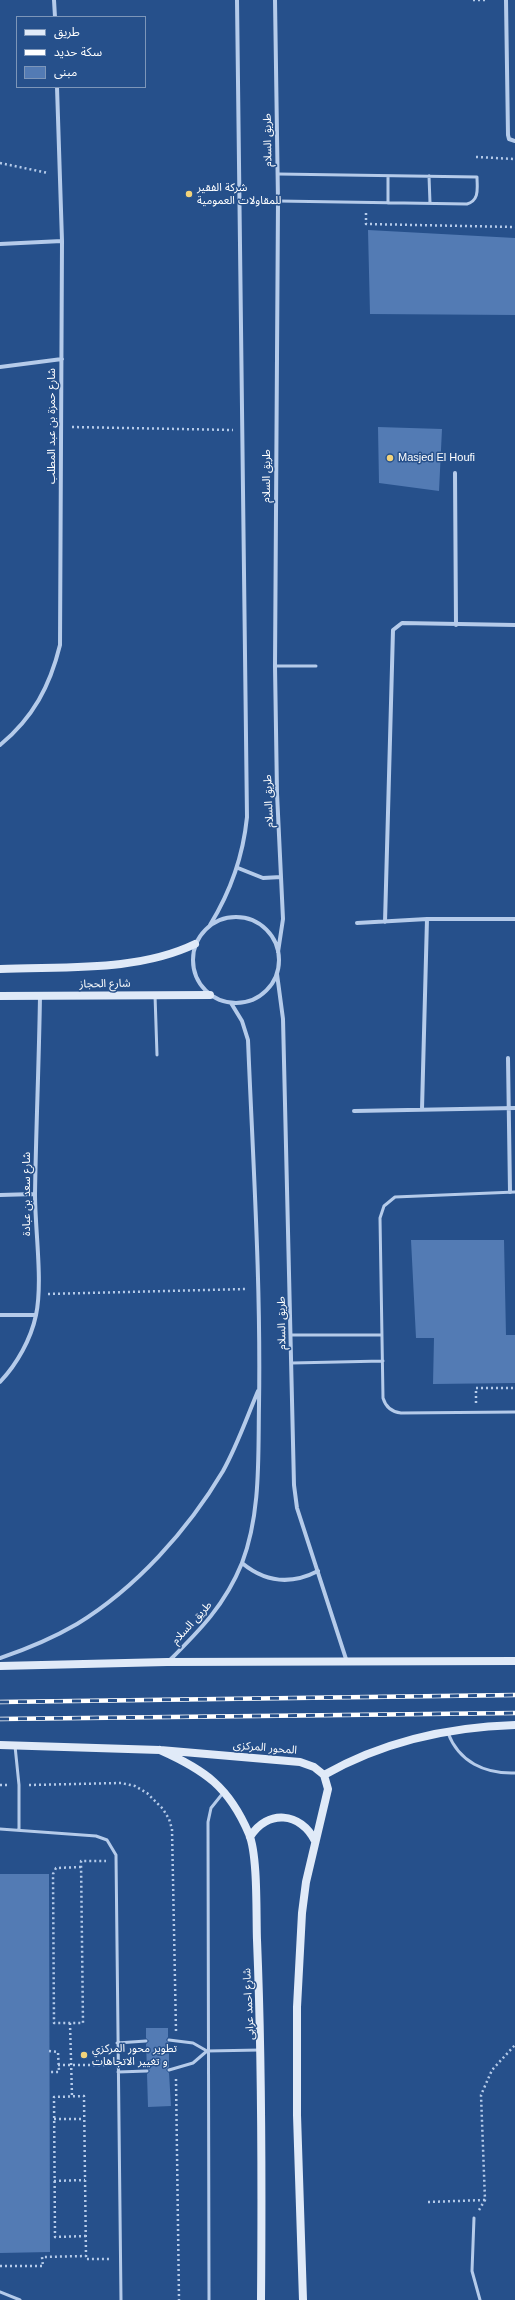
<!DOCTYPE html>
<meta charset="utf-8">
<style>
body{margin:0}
#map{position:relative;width:515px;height:2300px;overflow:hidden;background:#26508b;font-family:Arial,"Noto Sans Arabic",sans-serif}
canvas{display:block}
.legend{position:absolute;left:16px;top:16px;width:130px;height:72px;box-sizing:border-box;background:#26508b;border:1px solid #7d96b9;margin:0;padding:5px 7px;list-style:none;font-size:12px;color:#fff}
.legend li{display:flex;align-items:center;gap:8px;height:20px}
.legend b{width:20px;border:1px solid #7d96b9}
</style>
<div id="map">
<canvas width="515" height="2300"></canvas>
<ul class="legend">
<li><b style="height:5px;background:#e0eaf8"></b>طريق</li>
<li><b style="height:5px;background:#fff"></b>سكة حديد</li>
<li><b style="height:11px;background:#537bb4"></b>مبنى</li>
</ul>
</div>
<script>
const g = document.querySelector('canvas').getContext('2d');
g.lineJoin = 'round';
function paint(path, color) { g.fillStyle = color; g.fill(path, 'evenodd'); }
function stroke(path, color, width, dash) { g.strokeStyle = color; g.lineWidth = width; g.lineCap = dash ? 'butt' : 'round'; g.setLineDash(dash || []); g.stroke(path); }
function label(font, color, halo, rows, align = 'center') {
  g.font = font + ' Arial,"Noto Sans Arabic",sans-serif'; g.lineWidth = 3; g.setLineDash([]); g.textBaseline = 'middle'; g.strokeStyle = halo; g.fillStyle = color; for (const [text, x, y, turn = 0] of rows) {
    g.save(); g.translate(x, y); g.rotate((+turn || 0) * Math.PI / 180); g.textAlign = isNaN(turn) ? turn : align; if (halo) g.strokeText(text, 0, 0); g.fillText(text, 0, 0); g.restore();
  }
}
const building = new Path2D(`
 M368 230 515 238V315L370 314Z
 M378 427 442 429 439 491 379 483Z
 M411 1240H504L506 1335H515V1383L433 1384 434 1338H416Z
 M0 1874H49L50 2252 0 2253Z
 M146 2028H168V2037L166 2040 169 2043V2067L166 2070 169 2073 171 2106 148 2107 147 2074 150 2071 147 2068 146 2044 149 2041 146 2038Z`);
const path = new Path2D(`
 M473 0H485
 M476 157 515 159
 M0 163 48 173
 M366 213V224L515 227
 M72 427 233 430
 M48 1294 247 1289
 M476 1403V1388H515
 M0 1785H8
 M29 1785 121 1783 135 1786 147 1793 163 1809 169 1819 172 1829 176 2031
 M81 1867 56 1868 53 1874 54 2023H83L81 1861H106
 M70 2023 72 2096
 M49 2051 58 2052 59 2072H50
 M58 2065H108
 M176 2079 179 2300
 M54 2119H84
 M54 2181 85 2180
 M428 2202 485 2200
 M479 2210 485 2200 481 2095 492 2070 515 2045
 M86 2236 55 2237 54 2097 84 2096 86 2256V2259H110
 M0 2266H43L42 2257 86 2256`);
const lane = new Path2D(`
 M278 174 477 177C477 188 480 200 467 204L278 201
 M388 176V203
 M429 176 430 203
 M275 666H316
 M155 995 157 1055
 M515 1192 395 1197 384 1206 380 1218 383 1398C386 1408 392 1412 401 1413L515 1412
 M291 1335H382
 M292 1363 383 1361
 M448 1733C459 1762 485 1774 515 1773
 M15 1746 19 1785V1830
 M0 1829 96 1836 107 1840 116 1855 121 2300
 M169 2040 193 2043 207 2051 260 2050
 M117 2043 146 2041
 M169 2070 193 2063 207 2051
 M118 2072 147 2071
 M474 2218 472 2271 480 2300
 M0 2292 20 2300
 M209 2300 208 1822 211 1808 223 1793`);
const street = new Path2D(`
 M54 0 55 17
 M275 0 278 201 275 666 277 793 283 919 278 952
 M506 0 508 135 509 139 515 141
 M0 244 62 241
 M0 367 62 359
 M455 473 456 625
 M0 745C33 718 50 686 60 645L62 241 57 87
 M238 868 263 878 281 877
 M193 960a43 43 0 1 1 86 0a43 43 0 1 1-86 0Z
 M385 922 393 630 402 623 515 625
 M357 923 427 919H515
 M210 925C231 891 243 857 247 817L237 0
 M277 974 283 1019 294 1485 297 1508 347 1662
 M508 1058 510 1192
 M422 1109 427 919
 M354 1111 515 1108
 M0 1195 35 1194
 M0 1315H36
 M0 1382C17 1364 31 1339 36 1315 43 1282 35 1230 35 1194 36 1128 39 1062 40 996
 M242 1563C265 1582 291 1585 318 1571
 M0 1658C27 1649 53 1638 77 1624 136 1588 188 1530 223 1471 237 1446 247 1417 258 1391
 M169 1661C200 1630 225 1605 242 1563 261 1513 258 1457 259 1405 261 1283 253 1162 248 1040L242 1021 231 1003`);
const secondary = new Path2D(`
 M0 969C64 966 137 972 195 944
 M0 996 210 995
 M0 1666 167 1662 515 1661
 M0 1745 160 1750 300 1762 314 1767 324 1775
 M160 1750C205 1770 229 1787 249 1834 258 1856 256 1914 257 1940 262 2060 262 2180 261 2300
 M324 1775C384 1741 447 1727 515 1725
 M250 1837C267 1809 301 1812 315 1841
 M303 2300 297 2115V2007L302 1913 306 1882 328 1789 324 1775`);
const rail = new Path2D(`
 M0 1702 515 1695
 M0 1719 515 1713`);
const markers = [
 [189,194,4,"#f3d37a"],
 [390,458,4,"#f3d37a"],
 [84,2055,4,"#f3d37a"]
];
const streetNames = [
 ["طريق السلام",268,140,-91],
 ["شارع حمزة بن عبد المطلب",52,426,-90],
 ["طريق السلام",267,476,-90],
 ["طريق السلام",269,801,-92],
 ["شارع الحجاز",105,984,-1],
 ["شارع سعد بن عبادة",27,1194,-90],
 ["طريق السلام",282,1323,-91],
 ["طريق السلام",192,1623,-48],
 ["المحور المركزى",265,1748,5],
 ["شارع احمد عرابى",249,2004,-93]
];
const poiNames = [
 ["شركة الفقير",197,188],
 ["للمقاولات العمومية",197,201],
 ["Masjed El Houfi",398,458],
 ["تطوير محور المركزي",92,2049],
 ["و تغيير الاتجاهات",92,2062]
];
paint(building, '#537bb4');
stroke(path, '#b5cbea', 2.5, [2, 3]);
stroke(lane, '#b5cbea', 3);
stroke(street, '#b5cbea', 4);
stroke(secondary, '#e0eaf8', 8);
stroke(rail, '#fff', 4.5);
stroke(rail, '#26508b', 3, [9]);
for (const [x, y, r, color] of markers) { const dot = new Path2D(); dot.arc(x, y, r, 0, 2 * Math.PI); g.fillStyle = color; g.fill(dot); stroke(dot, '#26508b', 1.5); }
label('11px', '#fff', '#26508b', streetNames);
label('11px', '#fff', '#26508b', poiNames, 'left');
</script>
